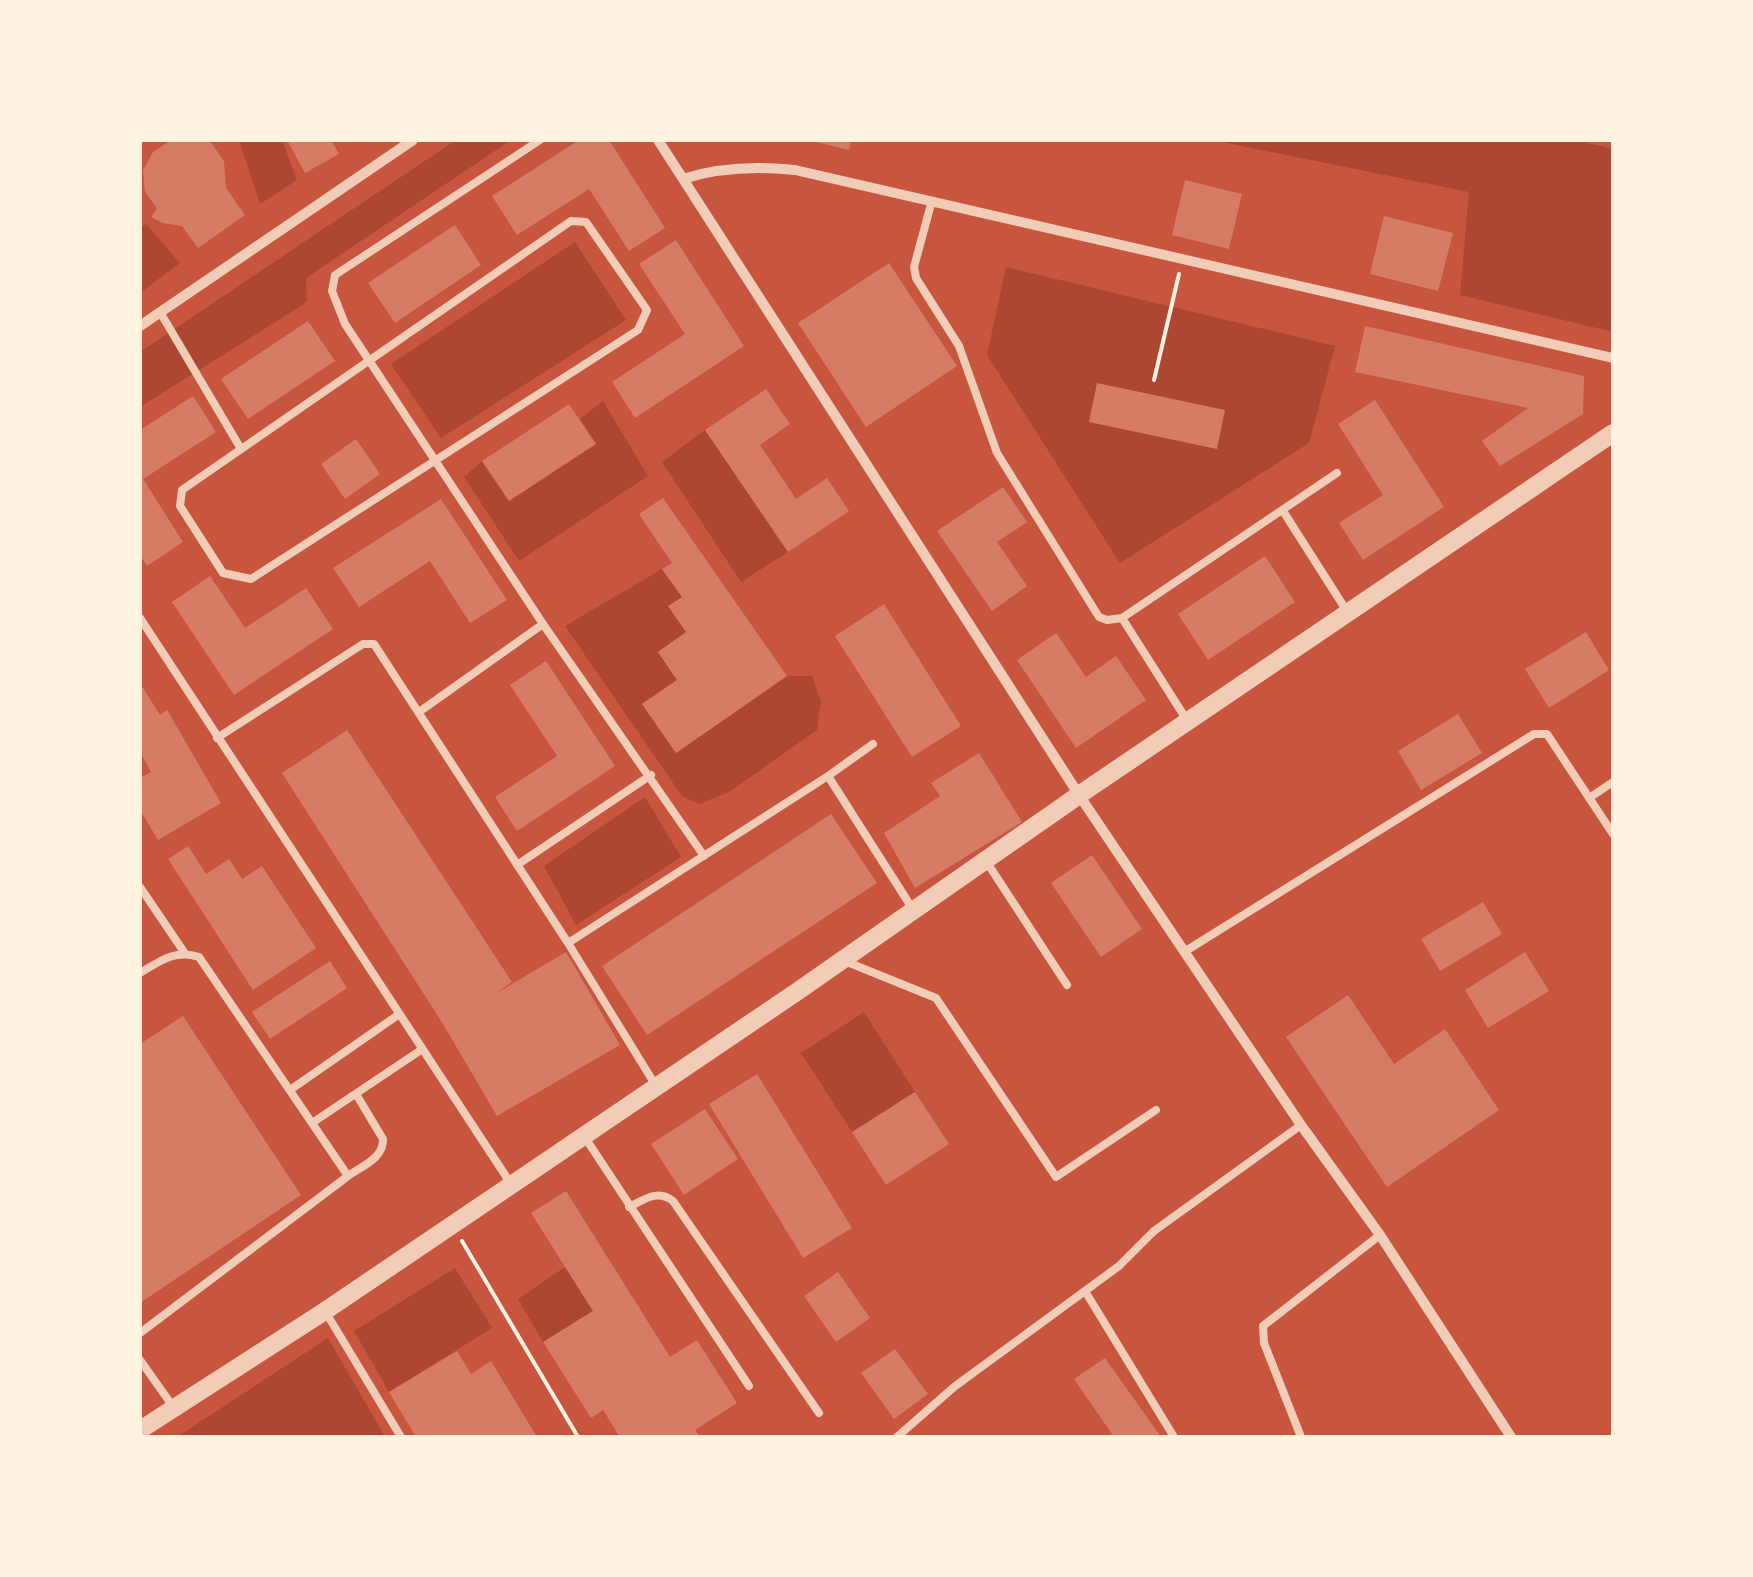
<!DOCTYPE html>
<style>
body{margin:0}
#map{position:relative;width:1753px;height:1577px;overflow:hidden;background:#c8553d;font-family:"Exo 2",sans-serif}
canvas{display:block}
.frame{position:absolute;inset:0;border:142px solid #fff3e0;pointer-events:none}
</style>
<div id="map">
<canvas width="1753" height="1577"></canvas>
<div class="frame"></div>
</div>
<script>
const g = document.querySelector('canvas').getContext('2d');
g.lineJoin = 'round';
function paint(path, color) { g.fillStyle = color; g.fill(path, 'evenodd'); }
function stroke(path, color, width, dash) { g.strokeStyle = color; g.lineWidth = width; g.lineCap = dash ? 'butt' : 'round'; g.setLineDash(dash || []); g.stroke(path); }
const green = new Path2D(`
 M239 140H282L297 180 260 204Z
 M456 140H511L306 278 307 302 140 407V352Z
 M1212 140H1575L1613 149V332L1460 295 1469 192Z
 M146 224 180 263 140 293V228Z
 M575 242 626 320 441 438 391 364Z
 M1006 267 1335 346 1309 443 1120 563 987 355Z
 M603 401 648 476 519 561 464 477 482 461 509 501 595 444 580 419Z
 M705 430 788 552 741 582 662 462Z
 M662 569 682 597 669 607 686 632 658 652 677 680 642 704 676 753 787 676H812L821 701 817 730 729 792 699 804 682 796 565 626Z
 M645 797 681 857 576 925 544 866Z
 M864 1012 915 1092 852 1132 801 1053Z
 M565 1267 593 1311 543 1342 518 1299Z
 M455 1268 492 1328 389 1392 354 1331Z
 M328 1338 385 1437H177Z`);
const building = new Path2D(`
 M171 140H209L224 161 226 188 245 215 198 248 182 226 163 223 151 217 157 208 145 192 143 170 153 152Z
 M287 140H331L339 154 305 173Z
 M579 140H609L665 228 629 251 589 189 517 235 492 196Z
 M808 140H851L849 150Z
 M1185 180 1242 194 1229 249 1172 235Z
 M1384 216 1453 233 1438 291 1370 274Z
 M455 225 481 265 395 323 368 283Z
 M676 240 744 346 635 418 612 382 685 334 639 264Z
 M889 263 957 366 866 427 798 323Z
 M308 321 335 361 248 419 221 379Z
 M1365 326 1584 376 1583 414 1500 466 1482 441 1528 408 1355 372Z
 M1097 383 1225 410 1217 449 1089 422Z
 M766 389 790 424 760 445 796 499 827 478 849 511 788 552 705 430Z
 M193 396 216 432 143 479 183 542 147 566 140 555V430Z
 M1375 400 1444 507 1363 560 1339 523 1383 495 1338 424Z
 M569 404 596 444 509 501 482 461Z
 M356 439 380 474 345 499 321 464Z
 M1003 487 1027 522 997 542 1027 586 992 611 937 531Z
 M663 498 787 676 676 753 642 704 677 680 658 652 686 632 668 606 682 597 662 569 672 563 639 514Z
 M441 499 507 600 470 623 430 561 359 607 333 568Z
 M1265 556 1295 602 1208 660 1178 614Z
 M210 576 245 628 306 588 333 629 234 695 172 602Z
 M884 604 961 726 912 757 835 636Z
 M1586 632 1609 670 1549 708 1525 669Z
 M1056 633 1086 677 1116 656 1146 700 1076 748 1017 660Z
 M546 661 615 766 517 831 495 797 557 756 510 685Z
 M140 683 160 715 167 710 221 803 158 840 140 810V778L151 772 140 752Z
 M1458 714 1482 753 1421 790 1398 751Z
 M347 730 512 982 495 994 566 952 620 1045 497 1116 443 1024 282 773Z
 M979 753 1022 822 915 888 884 833 940 796 931 783Z
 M831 814 877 883 647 1035 602 966Z
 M188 846 206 874 229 859 242 879 262 866 316 948 253 990 168 859Z
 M1092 855 1142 929 1101 957 1051 883Z
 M1483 902 1502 934 1440 971 1421 939Z
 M1525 952 1549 991 1488 1028 1465 990Z
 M330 961 347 988 270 1039 252 1012Z
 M1348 995 1394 1064 1445 1029 1499 1110 1387 1187 1286 1037Z
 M183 1016 301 1195 140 1303V1044Z
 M757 1074 852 1228 803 1258 709 1104Z
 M915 1092 949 1144 886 1185 852 1132Z
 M705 1109 738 1159 684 1195 651 1144Z
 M566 1191 670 1357 697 1340 737 1403 695 1430 700 1437H620L603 1410 591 1418 543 1342 593 1311 531 1213Z
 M838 1272 870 1318 836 1342 804 1296Z
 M895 1349 928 1394 894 1419 861 1373Z
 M457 1351 471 1374 491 1361 537 1437H416L389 1392Z
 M1105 1358 1161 1437H1109L1112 1434 1074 1379Z`);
const path = new Path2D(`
 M1154 380 1179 274
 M462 1241 578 1437`);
const service = new Path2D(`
 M540 140 335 275 332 291 345 324 543 624 704 856
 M931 204 914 267 916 278 959 346 997 453 1099 617 1107 620 1122 618 1337 473
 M571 221 586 222 647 310 638 330 251 579 223 573 180 506 182 490Z
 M160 312 241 449
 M1283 511 1348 613
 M140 618 511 1184
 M1122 618 1188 722
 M419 712 543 624
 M217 738 363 644H374L568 943 656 1086
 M828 776 873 744
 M1589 798 1613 782
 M986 861 1067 985
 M517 865 651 775
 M140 887 184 952
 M568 943 828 776 912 908
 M1184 952 1534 734H1547L1613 834
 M847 962 936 998 1056 1177 1156 1110
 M140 973C160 961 175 949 199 957L348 1176 140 1333
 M290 1090 398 1015
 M312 1123 421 1050
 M584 1136 749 1386
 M348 1176C362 1166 384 1158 383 1139L356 1094
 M629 1207C645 1199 658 1189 673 1201L819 1413
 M1085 1291 1174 1437
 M325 1311 401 1437
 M140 1360 174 1408
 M897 1437 954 1387 1119 1266 1154 1231 1301 1125
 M1301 1437 1264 1343 1263 1326 1380 1235`);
const minor = new Path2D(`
 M658 140 1079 795 1301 1125 1380 1235 1511 1437
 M683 179C720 167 756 166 795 170L1613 358
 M140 326 413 140`);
const tertiary = new Path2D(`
 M140 1430 325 1311 798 991 1079 795 1613 433`);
paint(green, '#ae4732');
paint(building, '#d67c66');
stroke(path, '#fff3e0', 4);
stroke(service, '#f1ccb7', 8);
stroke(minor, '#f1ccb7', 10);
stroke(tertiary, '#f1ccb7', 18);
</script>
